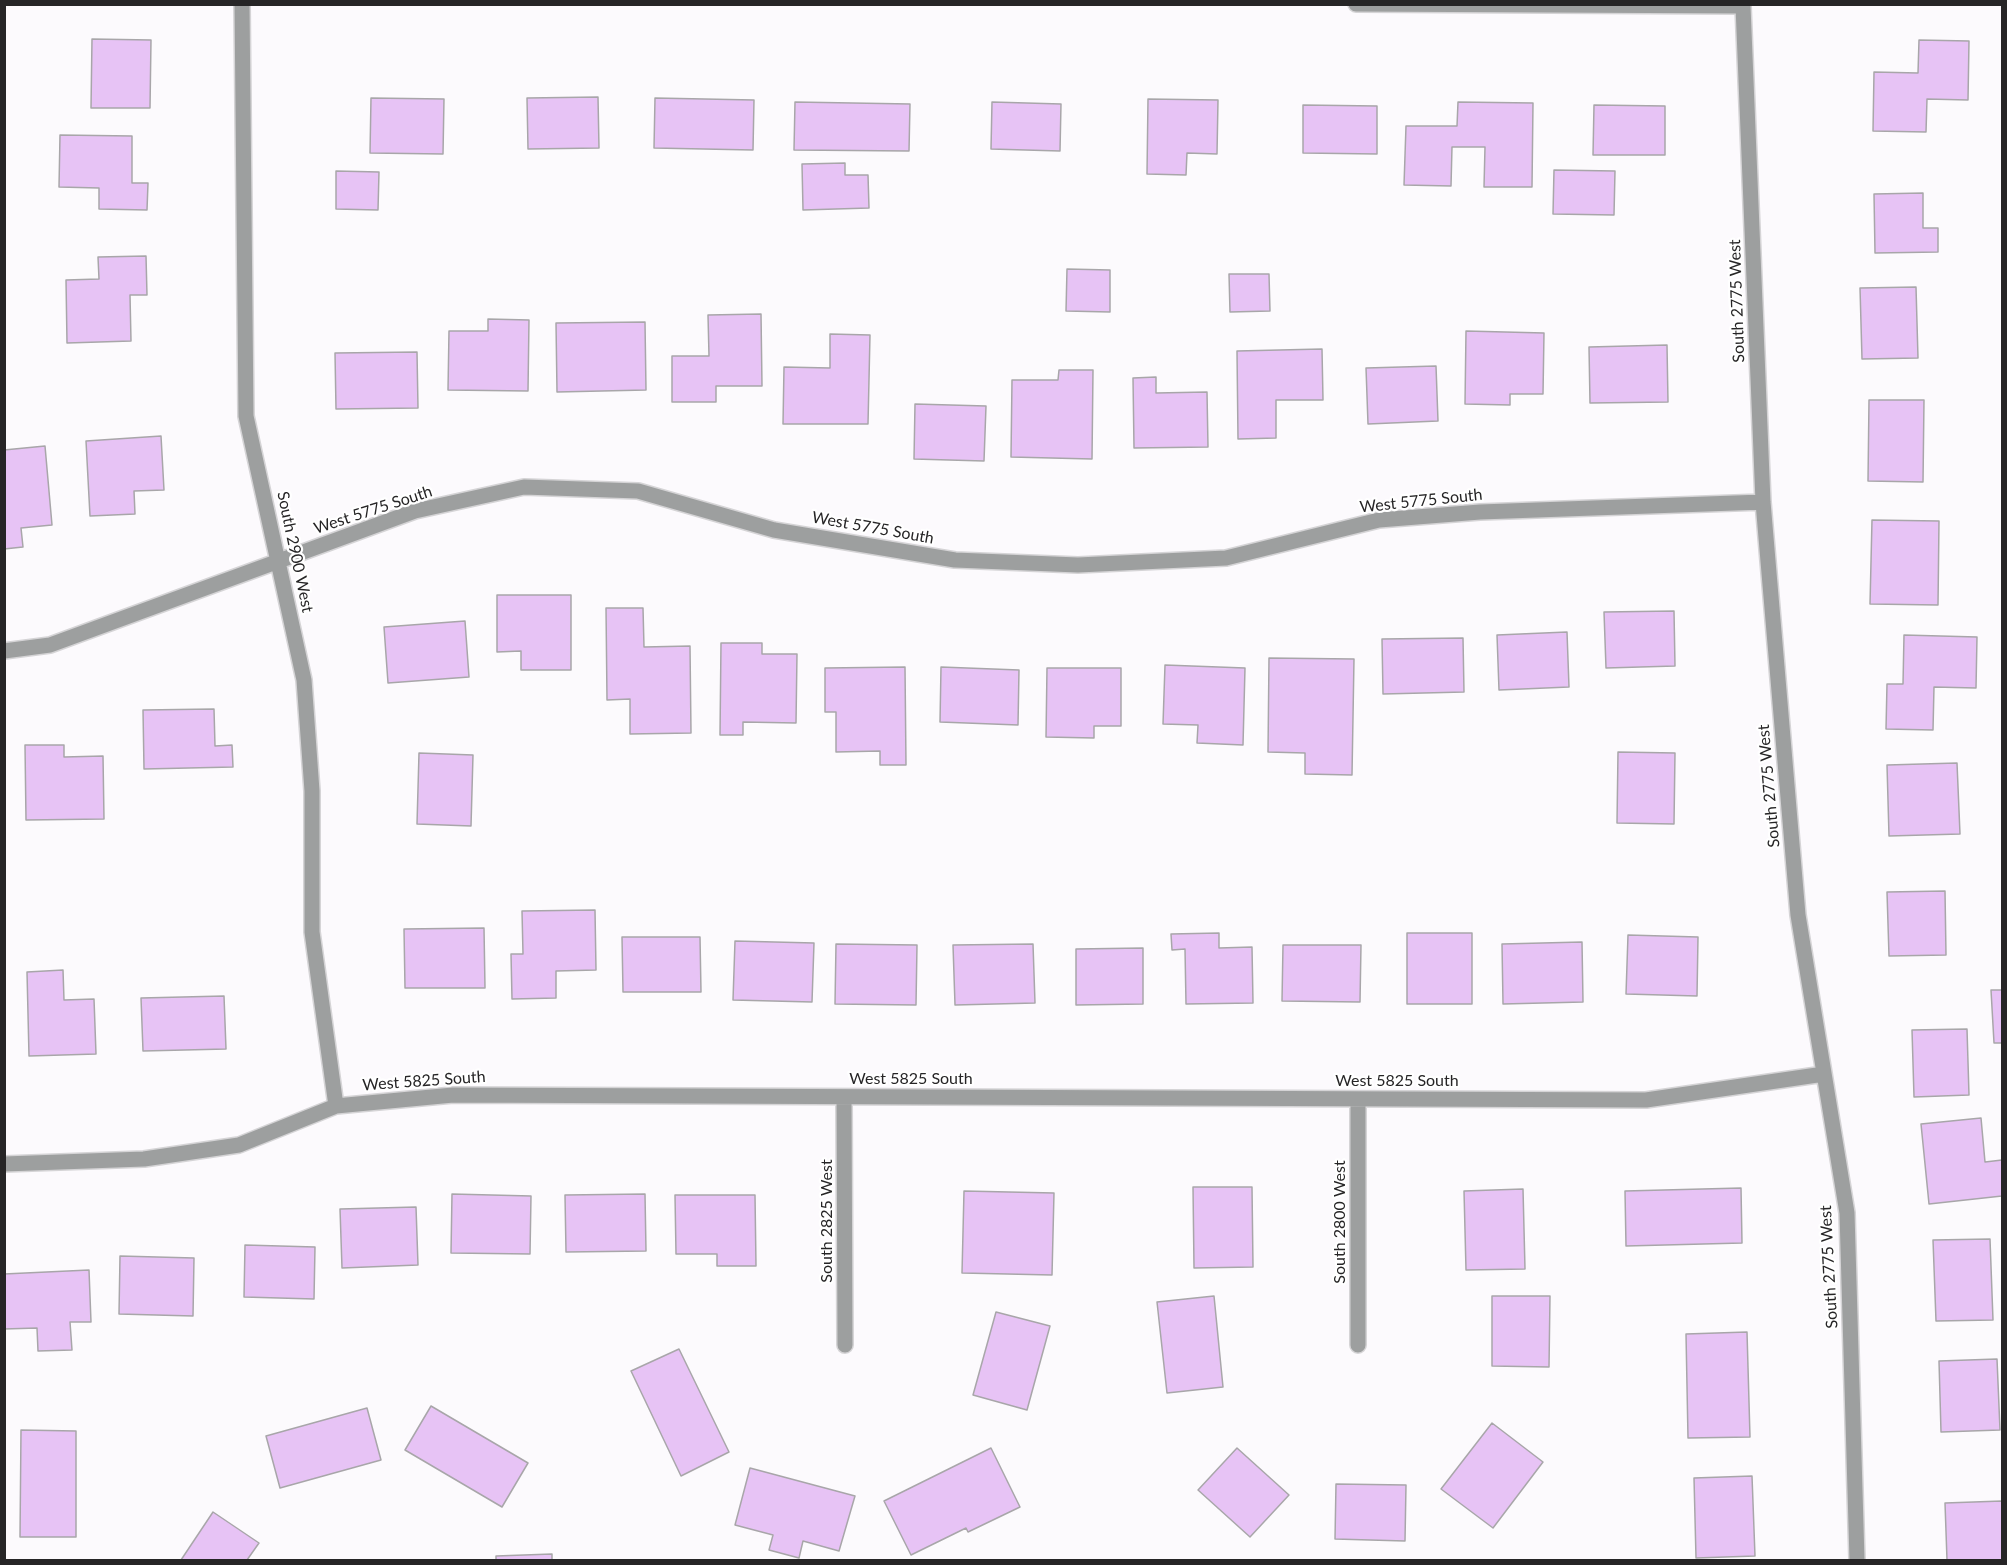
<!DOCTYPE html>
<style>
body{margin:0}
#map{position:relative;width:2007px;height:1565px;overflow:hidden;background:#fcfafd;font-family:Lato,sans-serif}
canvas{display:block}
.frame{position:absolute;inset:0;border:6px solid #262526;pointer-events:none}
</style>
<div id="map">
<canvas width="2007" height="1565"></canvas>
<div class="frame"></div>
</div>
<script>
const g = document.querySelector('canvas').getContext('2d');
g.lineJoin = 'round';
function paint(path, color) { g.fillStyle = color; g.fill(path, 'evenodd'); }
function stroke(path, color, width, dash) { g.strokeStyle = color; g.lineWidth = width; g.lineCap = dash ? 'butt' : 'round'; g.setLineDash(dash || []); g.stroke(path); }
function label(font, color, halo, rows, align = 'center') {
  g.font = font + ' Lato,sans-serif'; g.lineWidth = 4.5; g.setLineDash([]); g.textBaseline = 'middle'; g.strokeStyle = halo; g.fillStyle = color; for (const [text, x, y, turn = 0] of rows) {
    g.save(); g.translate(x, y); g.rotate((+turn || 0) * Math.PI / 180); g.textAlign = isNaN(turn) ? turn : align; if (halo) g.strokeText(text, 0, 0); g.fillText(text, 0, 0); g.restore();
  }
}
const building = new Path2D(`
 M92 39 151 40 150 108H91Z
 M1919 40 1969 41 1968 100 1927 99 1926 132 1873 131 1874 72 1918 73Z
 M598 97 599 148 528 149 527 98Z
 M371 98 444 99 443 154 370 153Z
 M655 98 754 100 753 150 654 148Z
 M1148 99 1218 100 1217 154 1187 153 1186 175 1147 174Z
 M795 102 910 104 909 151 794 150Z
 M992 102 1061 104 1060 151 991 149Z
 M1458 102 1533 103 1532 187H1484L1485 147H1452L1451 186 1404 185 1406 126H1457Z
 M1303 105 1377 106V154L1303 153Z
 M1594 105 1665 106V155H1593Z
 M60 135 132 136V183H148L147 210 99 209V188L59 187Z
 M845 163V175H868L869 208 803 210 802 164Z
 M1554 170 1615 171 1614 215 1553 214Z
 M336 171 379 172 378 210 336 209Z
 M1923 193V228H1938V252L1875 253 1874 194Z
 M146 256 147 295H130L131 341 67 343 66 280 99 279 98 257Z
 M1067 269 1110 270V312L1066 311Z
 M1229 274H1269L1270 311 1230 312Z
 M1916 287 1918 358 1862 359 1860 288Z
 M761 314 762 386H716V402H672V356H709L708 315Z
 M488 319 529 320 528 391 448 390 449 331H488Z
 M645 322 646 390 557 392 556 323Z
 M1466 331 1544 333 1543 394H1510V405L1465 404Z
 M830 334 870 335 868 424H783L784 367 830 368Z
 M1667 345 1668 402 1590 403 1589 347Z
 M1322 349 1323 400H1276V438L1238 439 1237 351Z
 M417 352 418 408 336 409 335 353Z
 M1436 366 1438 421 1368 424 1366 368Z
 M1059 370H1093L1092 459 1011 457 1012 380H1058Z
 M1156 377V393L1207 392 1208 447 1134 448 1133 378Z
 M1869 400H1924L1923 482 1868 481Z
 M915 404 986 406 984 461 914 459Z
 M161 436 164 490 134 491 135 514 90 516 86 441Z
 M45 446 52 525 21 528 23 547 4 549V450Z
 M1872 520 1939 521 1938 605 1870 604Z
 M497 595H571V670H521V651L497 652Z
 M606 608H643L644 647 690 646 691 733 630 734V699L607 700Z
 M1674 611 1675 666 1606 668 1604 612Z
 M465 621 469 677 388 683 384 627Z
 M1567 632 1569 687 1499 690 1497 635Z
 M1904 635 1977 637 1976 688 1934 687 1933 730 1886 729 1887 684H1903Z
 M1463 638 1464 692 1383 694 1382 639Z
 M721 643H762V654H797L796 723 743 722V735H720Z
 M1269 658 1354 659 1352 775 1305 774V753L1268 752Z
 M1165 665 1245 668 1243 745 1197 743 1198 725 1163 724Z
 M905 667 906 765H880V751L836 752V712H825V668Z
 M941 667 1019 670 1018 725 940 722Z
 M1047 668H1121V726H1094V738L1046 737Z
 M214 709 215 746 232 745 233 767 144 769 143 710Z
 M25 745H64V757L103 756 104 819 26 820Z
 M1618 752 1675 753 1674 824 1617 823Z
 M419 753 473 755 471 826 417 824Z
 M1957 763 1960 834 1889 836 1887 765Z
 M1945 891 1946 955 1889 956 1887 892Z
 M595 910 596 970 556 971V998L512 999 511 954H523L522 911Z
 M484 928 485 988H405L404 929Z
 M1219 933V948L1252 947 1253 1003 1186 1004 1185 949 1172 950 1171 934Z
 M1407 933H1472V1004H1407Z
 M1628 935 1698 937 1697 996 1626 994Z
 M622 937H700L701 992H623Z
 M735 941 814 943 812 1002 733 1000Z
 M1582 942 1583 1002 1503 1004 1502 944Z
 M836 944 917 945 916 1005 835 1004Z
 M1033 944 1035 1003 955 1005 953 945Z
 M1283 945H1361L1360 1002 1282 1001Z
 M1143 948V1004L1076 1005V949Z
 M63 970 64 1000 94 999 96 1054 29 1056 27 972Z
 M1991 990H2002V1043H1994Z
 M224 996 226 1049 143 1051 141 998Z
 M1967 1029 1969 1095 1914 1097 1912 1030Z
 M1981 1118 1985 1162 2002 1160V1196L1929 1204 1921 1124Z
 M1193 1187H1252L1253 1267 1194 1268Z
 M1741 1188 1742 1243 1626 1246 1625 1191Z
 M1523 1189 1525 1269 1466 1270 1464 1191Z
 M964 1191 1054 1193 1052 1275 962 1273Z
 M452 1194 531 1196 530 1254 451 1253Z
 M645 1194 646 1251 566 1252 565 1195Z
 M675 1195H755L756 1266H717V1254H676Z
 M416 1207 418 1265 342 1268 340 1209Z
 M1990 1239 1993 1320 1936 1321 1933 1240Z
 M245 1245 315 1247 314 1299 244 1297Z
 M120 1256 194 1258 193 1316 119 1314Z
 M89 1270 91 1322H70L72 1350 38 1351 37 1328 4 1329V1274Z
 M1214 1296 1223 1387 1167 1393 1157 1302Z
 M1492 1296H1550L1549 1367 1492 1366Z
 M996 1312 1050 1326 1027 1410 973 1395Z
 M1747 1332 1750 1437 1688 1438 1686 1334Z
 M679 1349 729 1452 681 1476 631 1371Z
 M1997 1359 2000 1430 1941 1432 1939 1361Z
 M431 1406 528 1463 502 1507 405 1450Z
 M367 1408 381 1460 280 1488 266 1436Z
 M1492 1423 1543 1462 1493 1528 1441 1489Z
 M21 1430 76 1431V1537H20Z
 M991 1448 1020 1507 968 1532 966 1528 911 1555 884 1501Z
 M1237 1448 1289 1495 1250 1537 1198 1490Z
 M750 1468 855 1496 839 1551 803 1541 799 1558 769 1550 773 1535 735 1525Z
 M1752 1476 1755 1556 1696 1558 1694 1478Z
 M1336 1484 1406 1485 1405 1541 1335 1539Z
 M2002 1501V1560H1947L1945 1503Z
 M213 1512 259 1543 247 1560H181Z
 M552 1554V1560H496V1556Z`);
const street = new Path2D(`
 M242 4 246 416 304 680 312 791V932L336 1106
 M1356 4 1743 6 1763 502 1798 915 1847 1213 1857 1560
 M4 651 50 645 415 511 524 487 638 491 774 530 955 560 1078 565 1226 558 1379 520 1480 512 1763 502
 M844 1097 845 1345
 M4 1164 144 1159 239 1145 336 1106 453 1095 1646 1100 1824 1074
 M1358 1345V1099`);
const streetNames = [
 ["South 2775 West",1737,301,-92],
 ["West 5775 South",1421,501,-6],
 ["West 5775 South",373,510,-18],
 ["West 5775 South",873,528,10],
 ["South 2900 West",295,552,78],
 ["South 2775 West",1769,786,-95],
 ["West 5825 South",911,1079],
 ["West 5825 South",424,1081,-4],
 ["West 5825 South",1397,1081],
 ["South 2825 West",827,1221,-90],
 ["South 2800 West",1340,1222,-90],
 ["South 2775 West",1829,1267,-93]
];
paint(building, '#e7c3f5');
stroke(building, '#a8a6a9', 1.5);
stroke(street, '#d5d4d6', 18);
stroke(street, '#9d9f9f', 15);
label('16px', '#262526', '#fff', streetNames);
</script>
